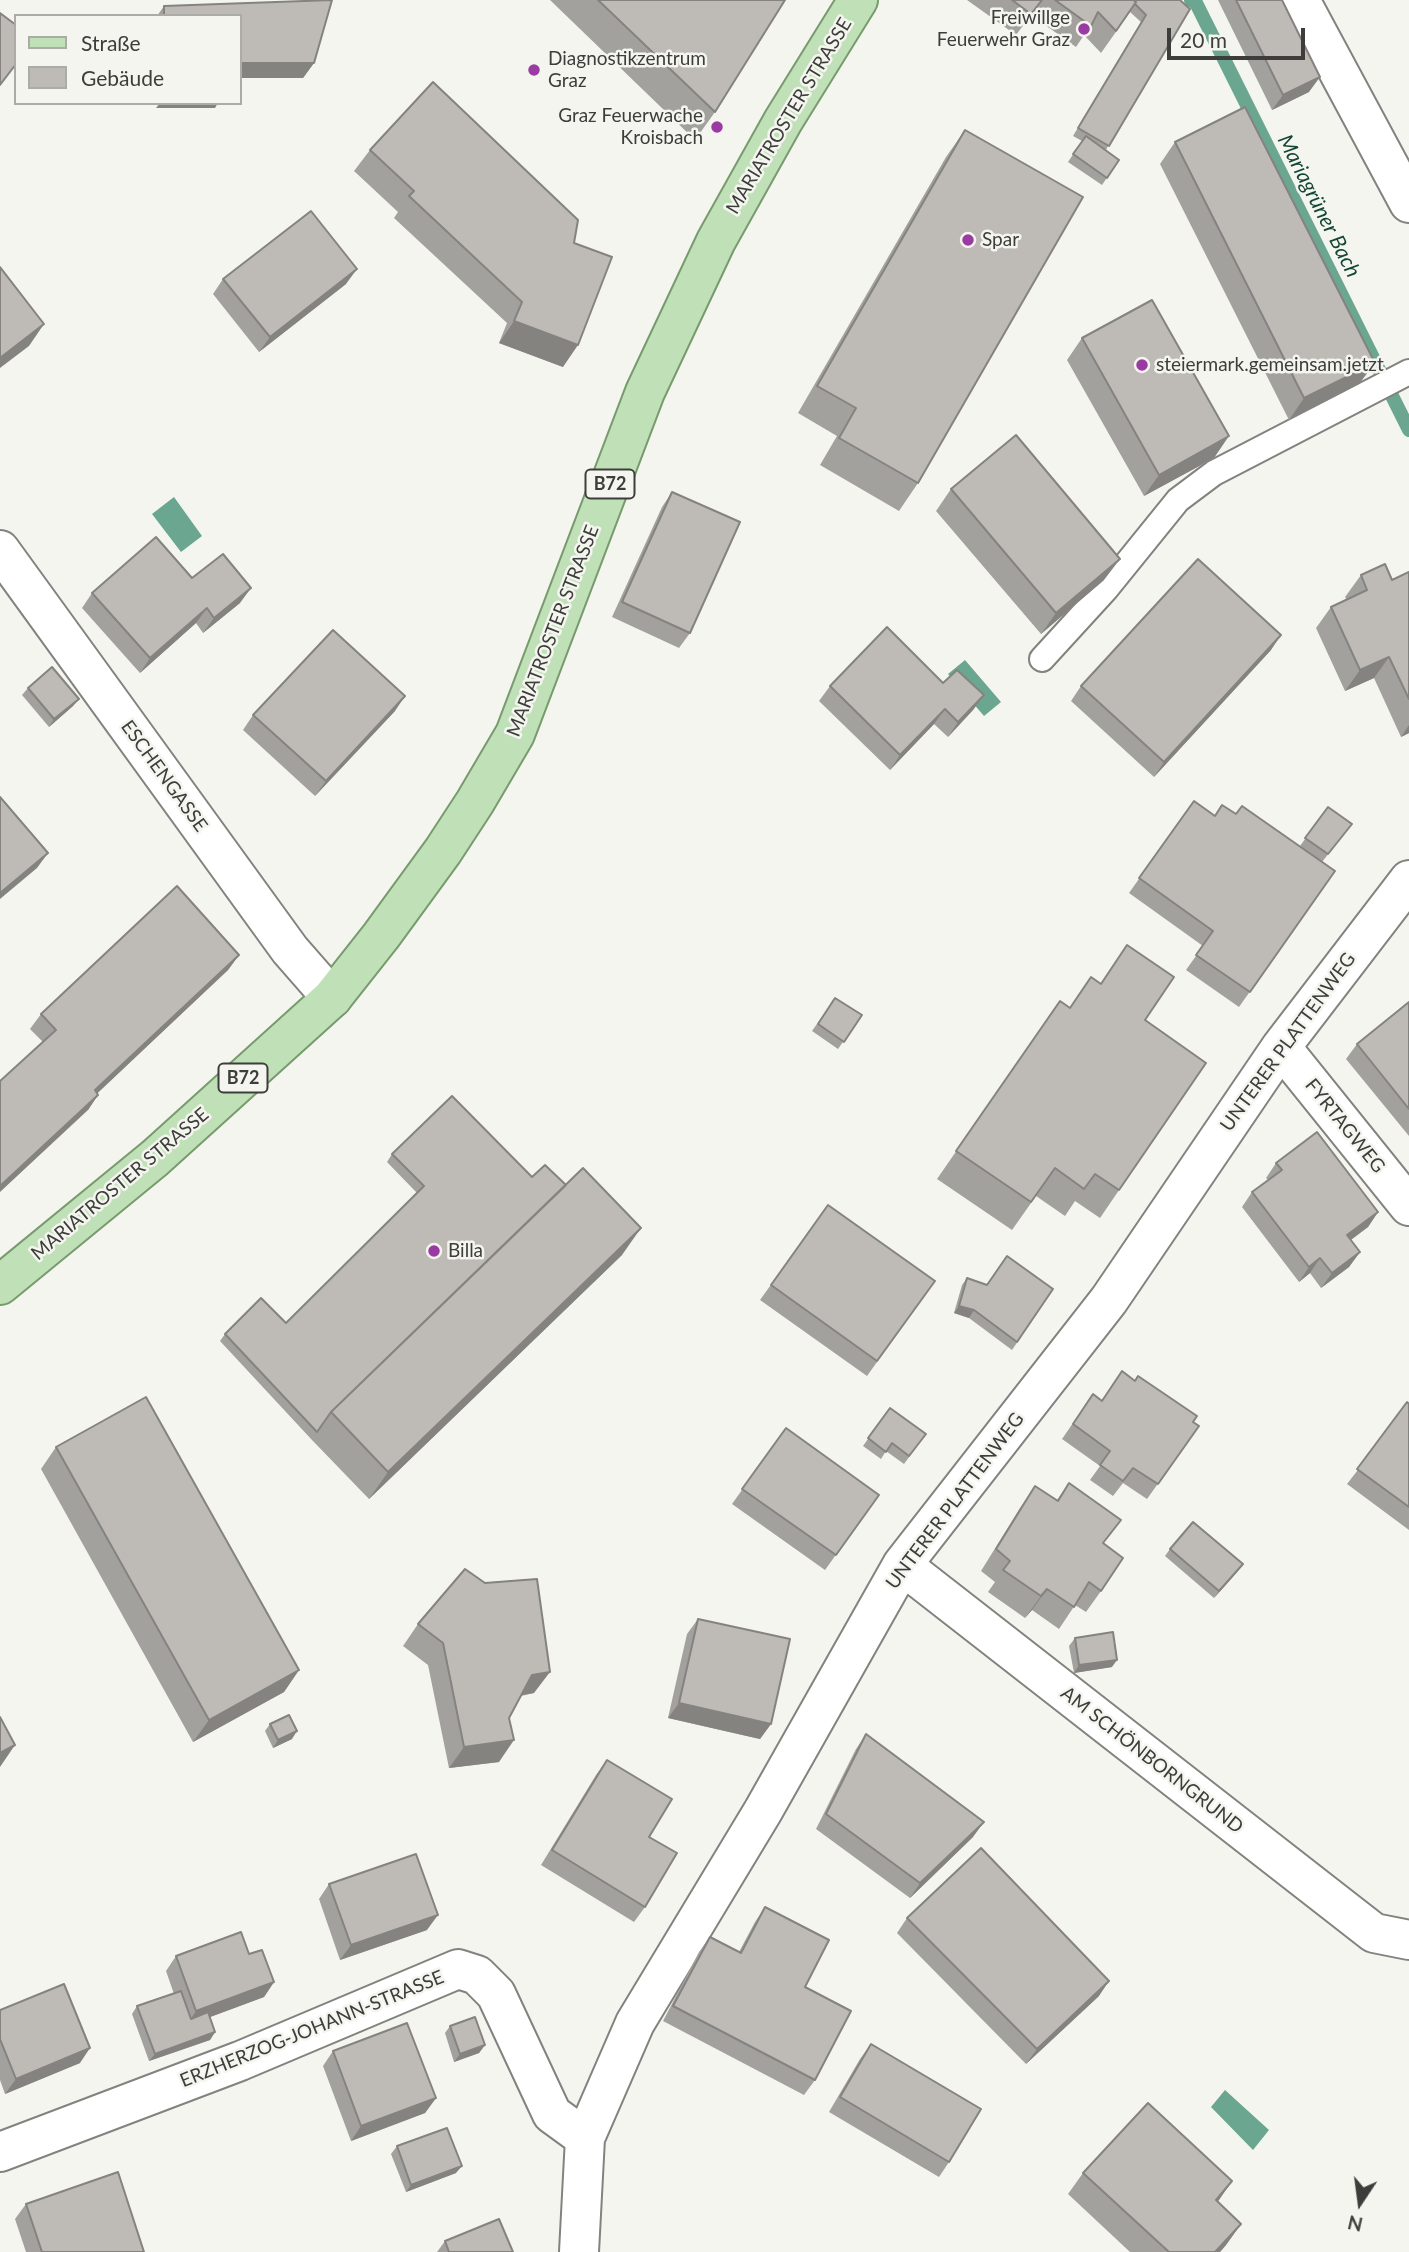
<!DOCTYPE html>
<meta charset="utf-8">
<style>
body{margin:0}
#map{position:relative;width:1409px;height:2252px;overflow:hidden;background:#f5f5f0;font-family:Lato,sans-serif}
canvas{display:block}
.legend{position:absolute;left:14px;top:14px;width:228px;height:91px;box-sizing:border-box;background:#f5f5f0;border:2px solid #ababa8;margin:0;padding:9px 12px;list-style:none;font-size:21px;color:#3d3d3b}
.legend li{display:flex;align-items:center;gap:14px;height:35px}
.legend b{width:35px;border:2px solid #ababa8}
.north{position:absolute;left:1325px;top:2168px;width:70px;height:70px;-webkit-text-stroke:5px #f5f5f0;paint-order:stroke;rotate:193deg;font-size:19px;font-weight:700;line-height:28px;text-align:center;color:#3d3d3b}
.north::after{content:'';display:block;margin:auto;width:24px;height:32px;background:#3d3d3b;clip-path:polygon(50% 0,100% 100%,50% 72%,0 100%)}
.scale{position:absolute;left:1167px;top:28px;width:138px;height:32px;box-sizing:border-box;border:4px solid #3d3d3b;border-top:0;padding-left:9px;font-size:21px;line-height:24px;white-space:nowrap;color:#3d3d3b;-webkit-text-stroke:5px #f5f5f0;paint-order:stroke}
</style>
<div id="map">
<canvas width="1409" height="2252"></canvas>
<ul class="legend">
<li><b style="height:9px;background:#c0e1b8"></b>Straße</li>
<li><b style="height:19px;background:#bebbb7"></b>Gebäude</li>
</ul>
<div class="north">N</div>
<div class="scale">20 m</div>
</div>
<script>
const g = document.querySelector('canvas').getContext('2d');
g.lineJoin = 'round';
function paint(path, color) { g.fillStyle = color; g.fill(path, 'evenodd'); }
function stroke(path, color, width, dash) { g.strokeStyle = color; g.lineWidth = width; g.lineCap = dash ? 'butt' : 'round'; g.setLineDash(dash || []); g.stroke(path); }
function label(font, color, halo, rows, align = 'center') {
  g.font = font + ' Lato,sans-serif'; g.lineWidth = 5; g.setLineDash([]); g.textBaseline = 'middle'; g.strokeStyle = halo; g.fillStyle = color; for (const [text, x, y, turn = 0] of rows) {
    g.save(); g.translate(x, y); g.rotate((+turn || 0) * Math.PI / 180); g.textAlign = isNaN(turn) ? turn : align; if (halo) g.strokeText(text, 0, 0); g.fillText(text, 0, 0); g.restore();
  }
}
const water = new Path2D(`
 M174 497 202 536 181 552 152 514Z
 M965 660 1001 702 984 716 948 674Z
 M1225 2090 1269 2130 1253 2150 1211 2107Z`);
const stream = new Path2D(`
 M1191 0 1196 3 1409 430`);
const lane = new Path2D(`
 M1042 659 1106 589 1178 500 1214 473 1409 372`);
const street = new Path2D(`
 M1300 0 1409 203
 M0 550 290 950 332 998
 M1281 1047 1409 1206
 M902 1565 1374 1933 1409 1940
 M0 2152 240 2061 458 1969 477 1975 496 1994 552 2114 585 2138
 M579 2252 585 2138 635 2023 763 1811 902 1565 1109 1300 1281 1047 1409 880`);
const primary = new Path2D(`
 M0 1285 155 1158 332 998 381 936 443 851 475 802 515 734 645 392 716 241 783 121 858 0`);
const wall = new Path2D(`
 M332 0 314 63 303 78H240V16H157L164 6Z
 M550 0H785L715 112 695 140Z
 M967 0H1180L1106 150 1119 160 1102 185 1068 162 1082 141 1073 136 1141 22 1130 12 1101 53 1084 35 1076 47 1031 15 1016 35Z
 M1218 0H1282L1309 92 1272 110Z
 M965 130 918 483 899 511 820 465 837 436 798 413 946 157Z
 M1175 142 1359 384 1289 420 1160 164Z
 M370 150 574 243 563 367 499 343 507 323 394 218 398 212 354 171Z
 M223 279 346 284 259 352 213 294Z
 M1082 338 1214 458 1144 496 1067 360Z
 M951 489 1104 580 1041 634 936 511Z
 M672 492 690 633 679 648 612 617 662 507Z
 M1409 572V733L1401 737 1374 678 1345 691 1316 628 1331 607 1347 600 1345 597 1361 575 1392 580Z
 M192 578 240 603 203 633 196 623 140 673 82 608 92 593Z
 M1271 650 1154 777 1071 701 1081 686Z
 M943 683 984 695 973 710 948 737 934 724 890 770 819 701 830 686Z
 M28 688 79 699 73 706 49 727 22 695Z
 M395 711 315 796 243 730 253 715Z
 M1194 801 1215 816 1236 814 1335 871 1239 1007 1186 970 1203 946 1129 893Z
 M1328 807 1352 824 1322 862 1300 846Z
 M239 955 228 970 97 1093 98 1095 88 1110 43 1042 30 1029 41 1014Z
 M835 998 862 1015 838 1049 812 1031Z
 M1060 1001 1070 1008 1145 1020 1206 1063 1100 1218 1075 1201 1065 1216 1036 1196 1012 1230 937 1179Z
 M1409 1002V1136L1346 1059 1357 1044Z
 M392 1154 532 1177 622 1255 369 1499 312 1440 220 1341 225 1334 286 1323 417 1193 387 1162Z
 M1276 1163 1378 1212 1368 1227 1351 1240 1360 1252 1349 1267 1321 1288 1310 1273 1299 1282 1242 1207 1252 1192 1268 1180 1266 1178Z
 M828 1205 935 1281 867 1376 760 1300Z
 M967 1278 987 1285 1053 1289 1012 1350 969 1318 954 1313 962 1285Z
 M1093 1394 1102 1401 1193 1422 1199 1426 1147 1499 1123 1483 1113 1496 1090 1480 1100 1466 1062 1439Z
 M1409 1404V1530L1347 1484Z
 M890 1408 926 1434 904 1464 886 1451 881 1459 863 1446Z
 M786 1428 879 1495 825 1570 732 1504Z
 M56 1447 299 1670 284 1692 193 1742 41 1469Z
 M1069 1483 1104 1544 1101 1591 1086 1612 1075 1605 1059 1629 1032 1610 1025 1618 988 1592 995 1582 981 1571 1020 1508 1035 1486 1057 1500Z
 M1170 1549 1237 1572 1214 1598 1165 1556Z
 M698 1619 771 1724 760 1739 668 1718 687 1634Z
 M418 1624 534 1693 521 1696 509 1718 499 1762 449 1768 428 1665 403 1646Z
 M1075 1638 1112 1667 1074 1673 1069 1646Z
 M270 1724 292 1739 273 1748 265 1731Z
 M866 1734 973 1837 910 1898 816 1829 856 1749Z
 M607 1760 649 1837 645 1907 634 1922 541 1865 596 1775Z
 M329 1884 427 1930 340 1960 319 1899Z
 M765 1907 805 1987 815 2080 804 2095 663 2021 699 1952 710 1937 739 1952 755 1922Z
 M907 1918 1099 1996 1026 2064 897 1933Z
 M249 1954 274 1982 264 1997 210 2017 215 2032 210 2040 149 2061 132 2014 137 2006 174 1994 166 1971 176 1956Z
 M0 2010 80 2063 5 2094 0 2080Z
 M450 2026 485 2045 479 2053 454 2062 445 2033Z
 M871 2044 949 2162 939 2177 829 2112 860 2059Z
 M333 2051 436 2098 425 2113 351 2141 323 2066Z
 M397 2146 456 2173 406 2192 391 2154Z
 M1083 2173 1218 2202 1241 2224 1226 2245 1220 2252H1130L1068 2194Z
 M26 2204 144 2252H26L15 2219Z
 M445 2241 513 2252H437Z`);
const shadedWall = new Path2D(`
 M240 63H314L303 78H240Z
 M1320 77 1309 92 1272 110 1283 95Z
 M160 103H218L215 108H156Z
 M357 269 346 284 259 352 270 337Z
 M514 321 578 345 563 367 499 343Z
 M44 324 29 346 0 368V358Z
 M1375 363 1359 384 1289 420 1304 398Z
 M1229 436 1214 458 1144 496 1159 475Z
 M1120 559 1104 580 1041 634 1056 613Z
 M251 588 240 603 203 633 214 618Z
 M207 608 196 623 140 673 150 658Z
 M1281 635 1271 650 1154 777 1164 762Z
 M1389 657 1374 678 1345 691 1360 670Z
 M984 695 973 710 948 737 958 722Z
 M405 696 395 711 315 796 326 781Z
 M79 699 73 706 49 727 54 719Z
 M945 709 934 724 890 770 900 755Z
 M1409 725V733L1401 737Z
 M48 853 37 868 0 899V893Z
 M239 955 228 970 85 1105 95 1090Z
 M98 1095 88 1110 0 1192V1186Z
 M1378 1212 1368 1227 1337 1250 1347 1235Z
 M641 1228 622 1255 369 1499 388 1472Z
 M1360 1252 1349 1267 1321 1288 1332 1273Z
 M1320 1258 1310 1273 1299 1282 1309 1267Z
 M959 1306 974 1310 969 1318 954 1313Z
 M1243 1564 1237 1572 1214 1598 1219 1591Z
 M1047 1589 1032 1610 1025 1618 1041 1596Z
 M1117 1660 1112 1667 1074 1673 1079 1665Z
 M299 1670 284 1692 193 1742 209 1720Z
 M550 1672 534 1693 517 1696 532 1675Z
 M679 1703 771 1724 760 1739 668 1718Z
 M297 1731 292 1739 273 1748 278 1740Z
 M514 1740 499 1762 449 1768 464 1747Z
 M15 1745 0 1767V1753Z
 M984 1822 973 1837 910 1898 920 1883Z
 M438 1915 427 1930 340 1960 351 1945Z
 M1109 1981 1099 1996 1026 2064 1037 2049Z
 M274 1982 264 1997 186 2026 196 2011Z
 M215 2032 210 2040 149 2061 155 2054Z
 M485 2045 479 2053 454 2062 460 2054Z
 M90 2048 80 2063 5 2094 16 2079Z
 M436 2098 425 2113 351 2141 361 2126Z
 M462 2166 456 2173 406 2192 411 2185Z
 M1232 2181 1217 2203 1216 2200Z
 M1241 2224 1226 2245 1220 2252H1215Z`);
const building = new Path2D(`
 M332 0 314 63H240V16H164V6Z
 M598 0H785L715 112Z
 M1012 0H1042L1031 14Z
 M1055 0H1133L1136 2 1116 31 1098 12 1091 26Z
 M1133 0H1180L1190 9 1109 146 1078 128 1146 15 1135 4 1136 2Z
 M1236 0H1282L1320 77 1283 95Z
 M0 13 16 25V64L0 85Z
 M433 82 578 220 574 243 612 257 578 345 514 321 522 302 409 196 414 191 370 150Z
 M1245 107 1375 363 1304 398 1175 142Z
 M965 130 1083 197 918 483 839 438 856 408 817 386Z
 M1086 136 1119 160 1107 178 1073 154Z
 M311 211 357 269 270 337 223 279Z
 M0 267 44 324 0 358Z
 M1152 300 1229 436 1159 475 1082 338Z
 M1016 435 1120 559 1056 613 951 489Z
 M672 492 740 522 690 633 622 602Z
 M156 537 192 578 223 554 251 588 214 618 207 608 150 658 92 593Z
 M1198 559 1281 635 1164 762 1081 686Z
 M1385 564 1392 580 1409 572V699L1389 657 1360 670 1331 607 1367 590 1361 575Z
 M887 627 943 683 957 670 984 695 958 722 945 709 900 755 830 686Z
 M333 630 405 696 326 781 253 715Z
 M52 667 79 699 54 719 28 688Z
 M0 797 48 853 0 893Z
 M1194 801 1215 816 1222 805 1236 814 1242 806 1335 871 1250 992 1196 955 1213 931 1139 878Z
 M1328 807 1352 824 1328 854 1305 838Z
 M177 886 239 955 95 1090 98 1095 0 1186V1081L56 1030 41 1014Z
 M1127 945 1174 977 1145 1020 1206 1063 1119 1190 1095 1174 1084 1189 1055 1168 1031 1202 956 1151 1060 1001 1070 1008 1091 977 1101 984Z
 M835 998 862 1015 844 1042 818 1024Z
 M1409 1002V1109L1357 1044Z
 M452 1096 532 1177 545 1165 566 1185 331 1412 317 1432 225 1334 261 1298 286 1323 424 1186 392 1154Z
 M1317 1132 1378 1212 1347 1235 1360 1252 1332 1273 1320 1258 1309 1267 1252 1192 1282 1170 1276 1163Z
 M583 1168 641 1228 388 1472 331 1412Z
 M828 1205 935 1281 877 1361 771 1285Z
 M1007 1256 1053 1289 1017 1342 974 1310 959 1306 967 1278 987 1285Z
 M1122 1371 1135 1381 1138 1376 1197 1416 1193 1422 1199 1426 1158 1484 1133 1468 1123 1481 1100 1465 1110 1451 1073 1424 1093 1394 1102 1401Z
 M146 1397 299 1670 209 1720 56 1447Z
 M1407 1402 1409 1404V1507L1357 1469Z
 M890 1408 926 1434 909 1456 892 1443 886 1452 868 1438Z
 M786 1428 879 1495 836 1555 742 1489Z
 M1069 1483 1121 1520 1103 1543 1123 1558 1101 1591 1089 1582 1074 1607 1047 1589 1041 1596 1003 1570 1010 1561 996 1549 1035 1486 1058 1501Z
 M1193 1522 1243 1564 1219 1591 1170 1549Z
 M465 1569 485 1583 537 1579 550 1672 532 1675 509 1718 514 1740 464 1747 443 1643 418 1624Z
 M698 1619 790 1639 771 1724 679 1703Z
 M1113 1632 1117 1660 1079 1665 1075 1638Z
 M289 1715 297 1731 278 1740 270 1724Z
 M0 1717 15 1745 0 1753Z
 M866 1734 984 1822 920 1883 826 1814Z
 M607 1760 672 1799 649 1837 677 1853 645 1907 552 1850Z
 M981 1848 1109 1981 1037 2049 907 1918Z
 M416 1854 438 1915 351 1945 329 1884Z
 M765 1907 829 1940 805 1987 851 2011 815 2080 673 2006 710 1937 741 1953Z
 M241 1932 249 1954 262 1950 274 1982 196 2011 176 1956Z
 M64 1984 90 2048 16 2079 0 2039V2010Z
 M181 1991 191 2019 208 2012 215 2032 155 2054 137 2006Z
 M475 2017 485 2045 460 2054 450 2026Z
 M407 2023 436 2098 361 2126 333 2051Z
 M871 2044 981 2109 949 2162 840 2097Z
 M1148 2103 1232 2181 1216 2200 1241 2224 1215 2252H1169L1083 2173Z
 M447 2128 462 2166 411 2185 397 2146Z
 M118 2172 144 2252H42L26 2204Z
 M499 2219 513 2252H449L445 2241Z`);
const markers = [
 [1084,29,7,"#9a3ba4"],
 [534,70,7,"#9a3ba4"],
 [717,127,7,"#9a3ba4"],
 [968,240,7,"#9a3ba4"],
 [1142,365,7,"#9a3ba4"],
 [434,1251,7,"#9a3ba4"]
];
const shields = [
 [610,484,49],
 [243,1078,49]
];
const shieldNames = [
 ["B72",610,484],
 ["B72",243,1078]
];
const poiNames = [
 ["Freiwillge",1070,18,"right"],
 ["Feuerwehr Graz",1070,40,"right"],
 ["Diagnostikzentrum",548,59],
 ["Graz",548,81],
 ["Graz Feuerwache",703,116,"right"],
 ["Kroisbach",703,138,"right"],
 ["Spar",982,240],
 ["steiermark.gemeinsam.jetzt",1156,365],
 ["Billa",448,1251]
];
const streetNames = [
 ["MARIATROSTER STRASSE",789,116,-59],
 ["MARIATROSTER STRASSE",553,631,-69],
 ["ESCHENGASSE",164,776,54],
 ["UNTERER PLATTENWEG",1288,1042,-54],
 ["FYRTAGWEG",1345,1126,51],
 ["MARIATROSTER STRASSE",120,1184,-40],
 ["UNTERER PLATTENWEG",955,1501,-53],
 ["AM SCHÖNBORNGRUND",1152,1760,38],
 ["ERZHERZOG-JOHANN-STRASSE",312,2029,-22]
];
const waterNames = [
 ["Mariagrüner Bach",1319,206,63]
];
paint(water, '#6aa690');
stroke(stream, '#6aa690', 14);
stroke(lane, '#82837e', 28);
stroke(street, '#82837e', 42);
stroke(primary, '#779b6d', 42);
stroke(lane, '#fff', 24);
stroke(street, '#fff', 38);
stroke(primary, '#c0e1b8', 38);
paint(wall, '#a3a19d');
paint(shadedWall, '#858380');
paint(building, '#bebbb7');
stroke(building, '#858380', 2);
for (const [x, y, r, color] of markers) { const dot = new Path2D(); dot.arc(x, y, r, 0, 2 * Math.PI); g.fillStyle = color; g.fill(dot); stroke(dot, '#f5f5f0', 2.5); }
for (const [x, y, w] of shields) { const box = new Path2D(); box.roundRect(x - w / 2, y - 14.5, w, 29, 5); g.fillStyle = '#f5f5f0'; g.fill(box); stroke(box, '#3d3d3b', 2); }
label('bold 18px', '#3d3d3b', null, shieldNames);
label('19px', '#3d3d3b', '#f5f5f0', poiNames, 'left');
label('19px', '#3d3d3b', '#f5f5f0', streetNames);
label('italic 21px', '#144636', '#f5f5f0', waterNames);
</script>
